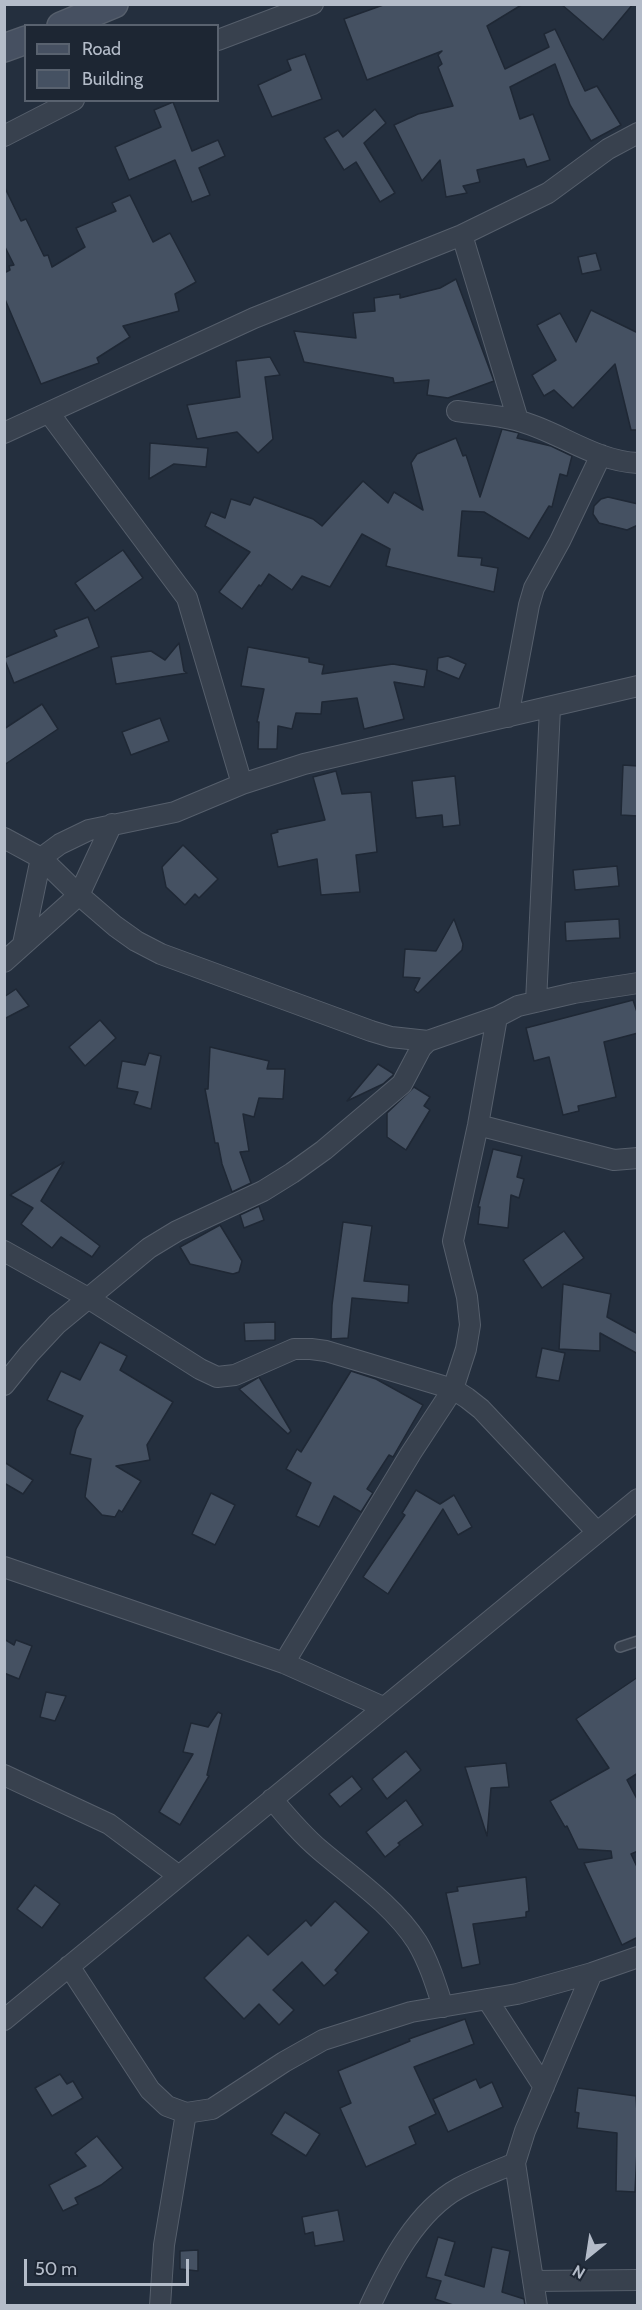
<!DOCTYPE html>
<style>
body{margin:0}
#map{position:relative;width:642px;height:2310px;overflow:hidden;background:#242f3e;font-family:Cabin,sans-serif}
canvas{display:block}
.frame{position:absolute;inset:0;border:6px solid #b4bcc9;pointer-events:none}
.legend{position:absolute;left:24px;top:24px;width:195px;height:78px;box-sizing:border-box;background:#1d2633;border:2px solid #59626f;margin:0;padding:8px 10px;list-style:none;font-size:18px;color:#b4bcc9}
.legend li{display:flex;align-items:center;gap:12px;height:30px}
.legend b{width:30px;border:2px solid #59626f}
.north{position:absolute;left:558px;top:2226px;width:60px;height:60px;-webkit-text-stroke:4px #1d2633;paint-order:stroke;rotate:210deg;font-size:16px;font-weight:700;line-height:24px;text-align:center;color:#b4bcc9}
.north::after{content:'';display:block;margin:auto;width:21px;height:27px;background:#b4bcc9;clip-path:polygon(50% 0,100% 100%,50% 72%,0 100%)}
.scale{position:absolute;left:24px;top:2259px;width:165px;height:27px;box-sizing:border-box;border:3px solid #b4bcc9;border-top:0;padding-left:8px;font-size:18px;line-height:21px;white-space:nowrap;color:#b4bcc9;-webkit-text-stroke:4px #1d2633;paint-order:stroke}
</style>
<div id="map">
<canvas width="642" height="2310"></canvas>
<div class="frame"></div>
<ul class="legend">
<li><b style="height:8px;background:#465061"></b>Road</li>
<li><b style="height:16px;background:#455162"></b>Building</li>
</ul>
<div class="north">N</div>
<div class="scale">50 m</div>
</div>
<script>
const g = document.querySelector('canvas').getContext('2d');
g.lineJoin = 'round';
function paint(path, color) { g.fillStyle = color; g.fill(path, 'evenodd'); }
function stroke(path, color, width, dash) { g.strokeStyle = color; g.lineWidth = width; g.lineCap = dash ? 'butt' : 'round'; g.setLineDash(dash || []); g.stroke(path); }
const building = new Path2D(`
 M386 4H523L487 26 505 69 549 47 544 34 555 29 585 91 597 86 621 125 591 141 570 105 555 64 510 87 520 119 533 114 550 160 527 167 524 159 477 170 480 182 463 186 467 193 446 197 440 160 422 181 394 125 418 114 453 106 438 67 442 64 438 55 442 51 367 80 344 19Z
 M561 4H633L603 40Z
 M305 54 322 99 272 117 258 85 291 70 287 60Z
 M173 102 192 151 218 140 225 156 199 168 210 195 192 202 175 160 129 180 115 147 161 127 154 110Z
 M375 109 386 123 364 143 395 193 380 202 356 162 344 170 324 138 338 130 343 137Z
 M4 186 21 221 26 219 44 256 48 255 52 267 85 247 76 228 116 211 112 203 130 195 153 242 170 233 196 282 175 294 179 311 123 326 130 337 97 358 99 363 41 384 4 297V273L10 270 9 266 14 265 4 245Z
 M596 253 601 270 582 274 578 257Z
 M456 279 494 381 448 398 427 395 429 380 394 383 393 378 304 362 294 331 356 338 353 313 375 311 374 298 400 294V298L440 288Z
 M591 310 638 333V430H631L615 364 573 408 554 390 544 396 532 375 556 360 537 325 560 313 576 342Z
 M270 357 280 375 265 377 273 439 258 453 237 432 197 439 187 405 240 397 236 361Z
 M502 429 519 433 517 438 551 446 572 456 567 476 560 474 552 507 549 506 529 539 484 512 462 511 458 556 482 558 481 565 498 568 494 592 386 566 390 549 362 534 330 587 302 576 292 590 269 574 261 586 259 585 242 609 219 592 250 552 205 526 211 512 225 518 231 499 250 505 254 497 313 519 322 526 363 481 388 503 394 492 423 510 411 463 417 454 456 438 463 456 466 455 480 497Z
 M150 443 208 448 206 467 174 464 149 479Z
 M608 497 638 504V525L627 530 599 523 593 514 594 506 601 499Z
 M123 550 143 578 95 611 75 583Z
 M88 617 99 647 14 683 4 658 57 636 54 630Z
 M179 643 184 671 187 673 116 684 111 657 151 651 165 660Z
 M248 647 309 658V662L324 665 322 674 393 664 427 670 424 687 394 682 404 719 364 729 357 698 322 702 321 714 296 713 292 729 278 726 277 749H258L259 722H257L264 689 241 686Z
 M448 656 466 664 459 679 437 670 438 658Z
 M42 704 58 729 4 765V729Z
 M160 718 169 741 131 755 122 732Z
 M623 765 638 766V816L621 815Z
 M336 771 342 794 371 792 377 852 356 855 360 892 321 895 317 859 278 867 271 834 278 832 277 830 325 820 313 777Z
 M455 776 460 825 443 827 442 815 416 818 412 781Z
 M183 845 218 879 199 898 195 894 185 905 166 887 162 867Z
 M617 866 619 886 575 890 573 870Z
 M454 919 463 944 462 950 418 993 414 990 420 978 403 977 405 949 436 951Z
 M619 919 620 938 566 941 565 922Z
 M16 989 29 1006 4 1019V997Z
 M633 1000 638 1015V1033L604 1042 616 1097 578 1106 579 1111 563 1115 549 1057 534 1061 526 1028Z
 M100 1020 116 1038 85 1066 69 1047Z
 M210 1047 269 1061 267 1069H285L283 1099 259 1098 254 1117 243 1114 249 1151 240 1152 251 1183 232 1192 222 1164 218 1143H215L205 1089H208Z
 M149 1053 161 1056 151 1109 134 1104 138 1092 117 1088 122 1061 145 1065Z
 M378 1064 394 1074 392 1076 383 1084 347 1101Z
 M414 1087 430 1097 424 1106 430 1110 406 1150 387 1137V1113Z
 M493 1149 522 1156 517 1177 524 1179 519 1198 511 1195 508 1228 478 1224 480 1207H478Z
 M64 1162 41 1201 100 1246 92 1257 61 1237 52 1248 21 1224 33 1208 10 1195Z
 M259 1206 264 1220 244 1228 240 1215Z
 M343 1222 372 1226 364 1281 409 1285 408 1303 352 1298 348 1338 331 1339 332 1305Z
 M220 1225 242 1261 239 1272 233 1274 190 1264 180 1247Z
 M564 1231 584 1258 542 1288 523 1260Z
 M563 1284 611 1294 607 1317 638 1334V1354L600 1333V1351L559 1349Z
 M275 1322V1340L245 1341 244 1323Z
 M100 1342 127 1356 120 1370 173 1402 147 1445 150 1460 116 1466 141 1481 122 1512 119 1510 115 1517 102 1515 85 1497 91 1459 70 1454 76 1429 83 1416 47 1400 61 1371 80 1380Z
 M542 1348 565 1353 559 1381 536 1377Z
 M351 1371 376 1379 423 1405 393 1457 389 1455 367 1489 373 1493 361 1512 334 1496 319 1527 296 1516 311 1483 286 1469 297 1449 301 1452Z
 M259 1377 291 1431 288 1434 239 1389Z
 M4 1462 33 1480 23 1494 4 1483Z
 M416 1490 440 1504 454 1495 472 1527 458 1535 443 1509 388 1594 363 1577 405 1515 402 1513Z
 M211 1493 235 1505 215 1545 192 1534Z
 M4 1639 14 1645 16 1640 32 1646 19 1679 4 1673Z
 M638 1677V1773L627 1780 638 1801V1851L631 1854 638 1869V1937L622 1945 584 1863 612 1858 611 1851 578 1849 567 1826 565 1827 550 1801 609 1768 576 1719Z
 M46 1692 66 1696 55 1721 40 1717Z
 M218 1712 222 1714 207 1775 209 1776 180 1825 159 1812 193 1754 183 1752 191 1723 208 1727Z
 M406 1751 421 1770 387 1799 372 1779Z
 M506 1763 509 1787 491 1788 487 1836 465 1767Z
 M352 1776 362 1789 340 1807 329 1794Z
 M406 1800 423 1825 398 1843 400 1845 385 1857 366 1832Z
 M526 1877 529 1911 526 1912V1917L473 1924 480 1964 462 1968 446 1893 458 1891 457 1887Z
 M35 1885 60 1904 42 1928 17 1909Z
 M335 1901 369 1932 335 1970 338 1973 324 1986 302 1962 273 1990 294 2010 279 2025 259 2004 244 2019 204 1978 248 1935 268 1955 306 1920 311 1926Z
 M465 2019 474 2044 414 2067 436 2114 409 2127 416 2144 366 2167 340 2108 351 2103 338 2071 410 2041 409 2039Z
 M60 2074 67 2084 73 2081 83 2098 52 2116 35 2088Z
 M476 2079 480 2088 492 2082 503 2107 448 2132 433 2099Z
 M578 2088 636 2096 638 2130 635 2192 616 2191 617 2133 577 2128 579 2113 575 2112Z
 M285 2112 320 2134 306 2156 271 2134Z
 M97 2136 123 2168 101 2185 75 2198 78 2204 63 2211 49 2185 86 2166 75 2153Z
 M338 2210 344 2241 315 2246 313 2232 305 2234 302 2217Z
 M438 2237 455 2242 445 2275 484 2287 492 2247 510 2251 502 2292 524 2299 525 2306H456L435 2299 441 2281 426 2277Z
 M198 2250V2271L180 2269V2251Z`);
const service = new Path2D(`
 M620 1647 638 1641`);
const minor = new Path2D(`
 M218 40 313 4
 M4 136 74 100
 M462 235 518 420
 M457 411C477 414 497 415 516 420 557 430 593 461 638 463
 M49 413 187 598 242 784
 M4 433 254 318 462 235 548 193 608 149 638 133
 M508 717 529 605 534 588 560 541 601 455
 M4 838 41 858 79 895 115 926 136 941 161 954 371 1031 391 1037 428 1041 421 1048 402 1084 324 1150 292 1173 263 1191 177 1231 149 1248 57 1324 29 1354 4 1385
 M23 944 41 858 60 844 89 830 175 812 242 784 304 764 638 686
 M4 962 79 895 112 824
 M536 1002 550 708
 M428 1041 497 1017 518 1006 574 993 638 983
 M478 1125 614 1160 638 1158
 M4 1251 88 1298 200 1369 217 1377 235 1375 294 1349H311L326 1351 453 1389 467 1398 481 1409 597 1532
 M4 1567 284 1663 383 1707
 M284 1663 411 1453 453 1389 466 1349 470 1325 467 1297 453 1241 478 1125 497 1017
 M4 1775 109 1824 179 1876
 M272 1799C287 1817 302 1835 320 1850 353 1878 393 1905 417 1942 429 1962 436 1985 443 2007
 M69 1966 150 2090 167 2106 186 2113 212 2109 284 2062 323 2040 411 2012 517 1994 592 1973 638 1957
 M487 1999 544 2087
 M4 2020 638 1499
 M533 2281 638 2280
 M160 2306 164 2245 186 2113
 M370 2306C390 2263 417 2211 459 2188 477 2178 497 2171 515 2163
 M537 2306 515 2163 525 2131 592 1973`);
const secondary = new Path2D(`
 M61 26 114 4
 M4 48 26 40`);
paint(building, '#455162');
stroke(building, '#1f2835', 1.5);
stroke(service, '#565f6c', 12);
stroke(minor, '#565f6c', 22);
stroke(secondary, '#565f6c', 30);
stroke(service, '#38414e', 9);
stroke(minor, '#38414e', 20);
stroke(secondary, '#465061', 27);
</script>
